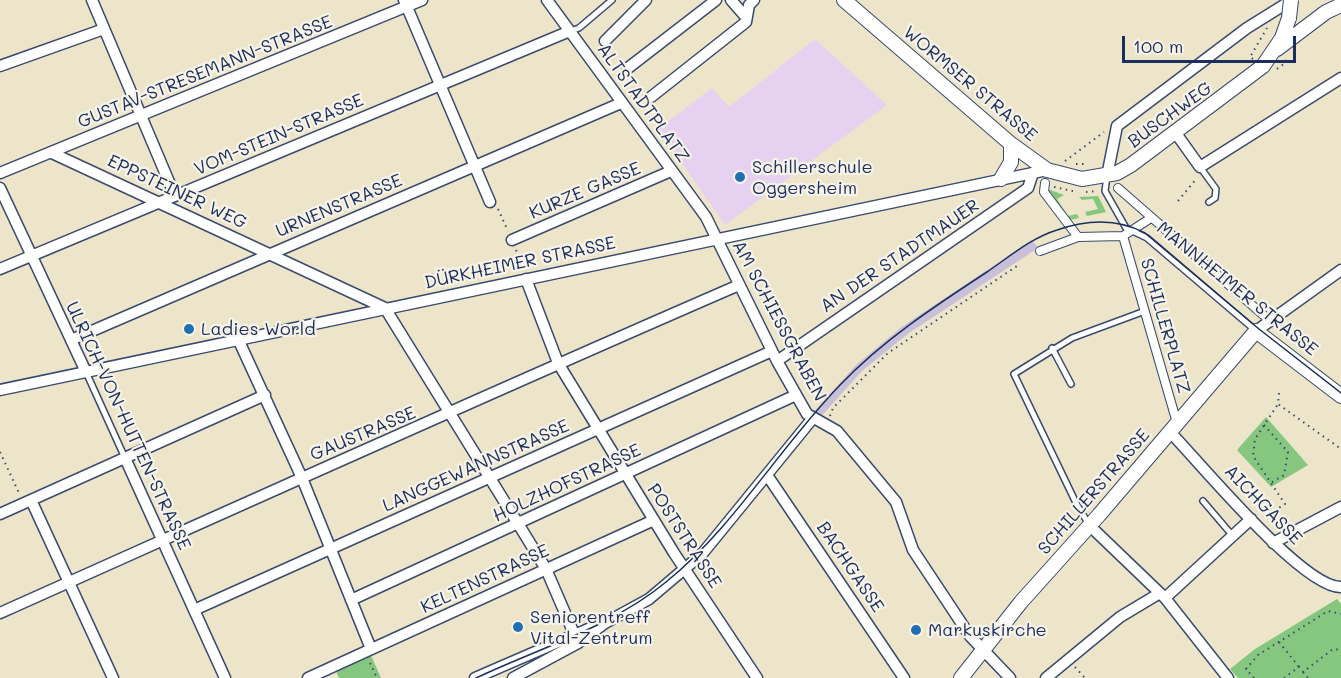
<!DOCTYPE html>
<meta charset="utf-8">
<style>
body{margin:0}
#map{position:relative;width:1341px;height:678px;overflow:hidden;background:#ede5ca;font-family:Mali,sans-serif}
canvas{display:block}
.scale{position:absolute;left:1122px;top:36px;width:174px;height:27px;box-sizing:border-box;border:3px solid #1b2f5e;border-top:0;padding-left:8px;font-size:18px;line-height:21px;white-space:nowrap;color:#1b2f5e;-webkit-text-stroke:4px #f7f3e8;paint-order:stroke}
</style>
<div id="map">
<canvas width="1341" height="678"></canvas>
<div class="scale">100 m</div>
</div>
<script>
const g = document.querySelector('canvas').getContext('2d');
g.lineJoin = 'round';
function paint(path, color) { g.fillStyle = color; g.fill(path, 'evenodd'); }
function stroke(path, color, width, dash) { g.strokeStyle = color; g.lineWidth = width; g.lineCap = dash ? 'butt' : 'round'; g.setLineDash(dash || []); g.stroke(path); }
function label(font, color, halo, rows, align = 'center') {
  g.font = font + ' Mali,sans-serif'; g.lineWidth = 4.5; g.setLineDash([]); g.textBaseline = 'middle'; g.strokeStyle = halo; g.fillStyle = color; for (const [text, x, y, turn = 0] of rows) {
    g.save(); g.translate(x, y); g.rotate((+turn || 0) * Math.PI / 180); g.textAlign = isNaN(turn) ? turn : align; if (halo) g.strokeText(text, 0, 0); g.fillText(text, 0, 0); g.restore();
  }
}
const built = new Path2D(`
 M815 39 887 105 725 225 658 129 712 88 729 107Z`);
const industrial = new Path2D(`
 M1032 240 1038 248 909 333 862 371 818 420 810 416 857 364 903 326Z`);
const green = new Path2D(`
 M1048 189 1064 195 1057 199 1068 216 1077 214 1079 218 1070 220Z
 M1098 196 1106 212 1087 216 1085 212 1098 209 1093 199 1082 200 1079 197Z
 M1266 417 1308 465 1271 487 1237 450Z
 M1337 599 1341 604V678H1238L1230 669 1255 649Z
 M370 653 381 678H339L335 669Z`);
const path = new Path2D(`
 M1253 59 1250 57 1267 28
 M1277 69 1285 63 1287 58
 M1065 161 1104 132
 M1076 164H1088
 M1054 187 1077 192
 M1086 192 1098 191
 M1178 201 1197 178
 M498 209 508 231
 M516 250 523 270
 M1279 393 1278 404 1341 449
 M830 416 833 408 888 353 1017 266
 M1264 425 1288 452 1284 475 1269 484
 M0 452 19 493
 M1264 517 1285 504 1253 456 1255 439 1278 404
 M1279 642 1299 667
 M370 663 377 678
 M1075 667 1085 678
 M1303 672 1308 678
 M1254 678 1246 669 1258 655 1328 611 1341 614
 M1284 678 1299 667 1303 672 1333 649 1341 650`);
const service = new Path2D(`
 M571 31 579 28 612 0
 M1200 167 1216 189 1215 198 1209 202
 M1107 176 1105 191 1126 228 1147 238 1255 330
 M1052 348 1071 384
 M86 372 125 458
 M1203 501 1232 535
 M1088 523 1077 505 1014 374 1072 338 1145 311`);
const pedestrian = new Path2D(`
 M1045 183 1044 192 1078 237
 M1118 188 1269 320
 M1123 236 1177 423
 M1040 251 1078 237 1123 236 1151 218`);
const minor = new Path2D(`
 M92 0 175 196
 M404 0 490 202
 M547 0 706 217 777 361 807 414 837 431 896 502 913 550 970 636 1010 678
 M731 0 745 16
 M605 41 646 0
 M0 66 104 29
 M628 68 716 0
 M651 97 746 22 749 5 754 0
 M1175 132 1200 167 1341 78
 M52 153 385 308 546 569 578 643
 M0 173 422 0
 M1107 176 1117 126 1247 28 1292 0
 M0 188 86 372
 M512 240 671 171
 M0 269 570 31
 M526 279 558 363 674 553 757 678
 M1256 331 1341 270
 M238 339 302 478 371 649
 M71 340 621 103
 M777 361 1028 188 1033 173
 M0 390 1047 170
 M1171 433C1200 463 1303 588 1341 587
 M125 458 225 678
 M767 475 904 678
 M31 500 113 678
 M0 514 265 395
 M1090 526 1165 598 1228 678
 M1273 543 1341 507
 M1165 598 1251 519
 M351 600 796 395
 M194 610 772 351
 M0 613C246 503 492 392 739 285
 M308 678 654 520
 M475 678 602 623
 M513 678 578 643 605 623 649 599 702 554 813 418
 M1046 678 1120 617 1160 593`);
const tertiary = new Path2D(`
 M844 0 1011 144 1047 170 1082 179 1117 173 1131 165 1263 66 1282 38 1289 18
 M1277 49 1326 12 1341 5
 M1001 179 1011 162V144
 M961 678 1021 602 1099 515 1256 331 1341 396`);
const tram = new Path2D(`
 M476 678C539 648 612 627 666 582 734 527 779 448 840 385 883 340 935 306 987 272 1009 257 1031 238 1057 230 1086 220 1117 218 1145 233L1259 329 1341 393`);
const tertiaryBridge = new Path2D(`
 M1289 18 1291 0`);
const markers = [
 [740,177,6,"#1f6fb2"],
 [189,329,6,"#1f6fb2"],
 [518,627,6,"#1f6fb2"],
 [916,630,6,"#1f6fb2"]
];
const streetNames = [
 ["GUSTAV-STRESEMANN-STRASSE",205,72,-22],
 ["WORMSER STRASSE",970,84,40],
 ["ALTSTADTPLATZ",643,103,54],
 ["BUSCHWEG",1170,115,-36],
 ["VOM-STEIN-STRASSE",279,135,-23],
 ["KURZE GASSE",585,191,-23],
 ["EPPSTEINER WEG",177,192,25],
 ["URNENSTRASSE",339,206,-23],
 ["AN DER STADTMAUER",900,256,-34],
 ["DÜRKHEIMER STRASSE",520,263,-12],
 ["MANNHEIMER STRASSE",1237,289,39],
 ["AM SCHIESSGRABEN",779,321,62],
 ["SCHILLERPLATZ",1165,326,74],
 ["ULRICH-VON-HUTTEN-STRASSE",128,426,65],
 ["GAUSTRASSE",363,434,-23],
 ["LANGGEWANNSTRASSE",476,466,-24],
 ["HOLZHOFSTRASSE",567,483,-25],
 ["SCHILLERSTRASSE",1094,492,-49],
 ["AICHGASSE",1263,505,46],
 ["POSTSTRASSE",684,536,57],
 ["BACHGASSE",850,567,56],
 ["KELTENSTRASSE",485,579,-25]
];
const poiNames = [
 ["Schillerschule",752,167],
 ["Oggersheim",752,188],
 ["Ladies World",201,329],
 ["Seniorentreff",530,617],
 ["Vital-Zentrum",530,638],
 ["Markuskirche",928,630]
];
paint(built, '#e6d2f0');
paint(industrial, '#c8bfd8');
paint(green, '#85c77f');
stroke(service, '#3a4a6e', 8);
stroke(pedestrian, '#3a4a6e', 10);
stroke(minor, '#3a4a6e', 13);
stroke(tertiary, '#3a4a6e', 16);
stroke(path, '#3a4a6e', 2, [1.5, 4.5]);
stroke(service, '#fff', 5);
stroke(pedestrian, '#fff', 8);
stroke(minor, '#fff', 10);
stroke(tertiary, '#fff', 14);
stroke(tram, '#1b2f5e', 1.5);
stroke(tertiaryBridge, '#3a4a6e', 16, []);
stroke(tertiaryBridge, '#fff', 14);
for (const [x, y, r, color] of markers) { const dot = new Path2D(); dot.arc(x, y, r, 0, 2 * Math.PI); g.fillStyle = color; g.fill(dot); stroke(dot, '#f7f3e8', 2); }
label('18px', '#1b2f5e', '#f7f3e8', streetNames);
label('18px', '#1b2f5e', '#f7f3e8', poiNames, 'left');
</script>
